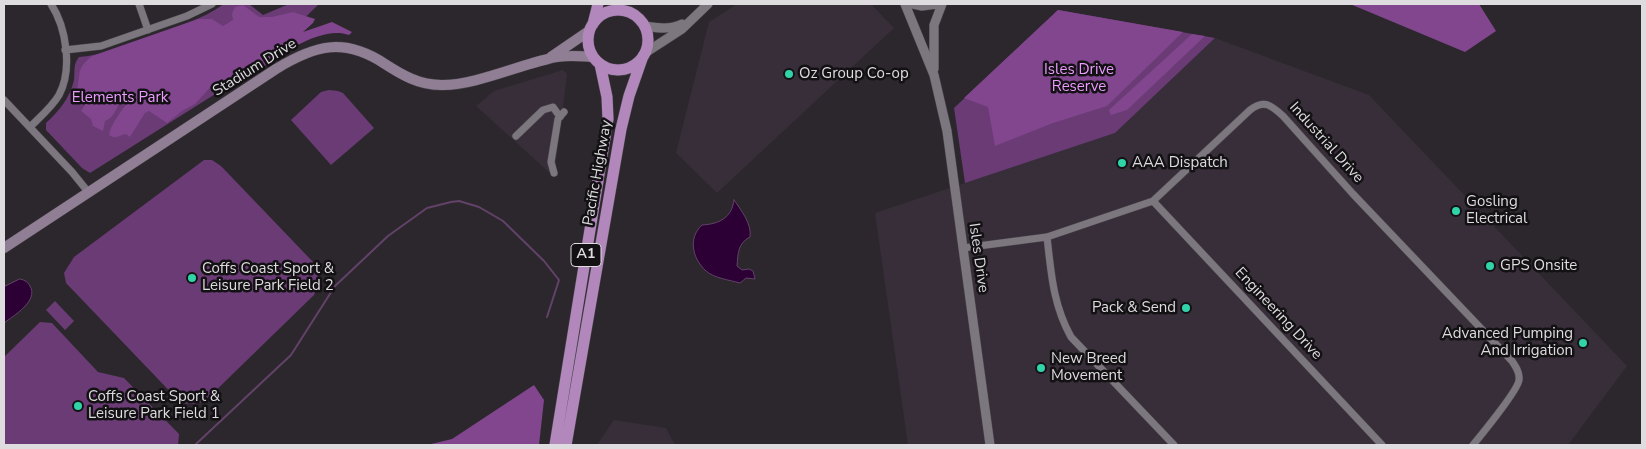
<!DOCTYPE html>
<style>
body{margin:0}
#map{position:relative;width:1646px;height:449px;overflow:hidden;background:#2c272d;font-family:"Nunito Sans",sans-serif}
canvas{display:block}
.frame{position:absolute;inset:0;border:5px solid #dfdce0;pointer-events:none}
</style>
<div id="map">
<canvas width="1646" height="449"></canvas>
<div class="frame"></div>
</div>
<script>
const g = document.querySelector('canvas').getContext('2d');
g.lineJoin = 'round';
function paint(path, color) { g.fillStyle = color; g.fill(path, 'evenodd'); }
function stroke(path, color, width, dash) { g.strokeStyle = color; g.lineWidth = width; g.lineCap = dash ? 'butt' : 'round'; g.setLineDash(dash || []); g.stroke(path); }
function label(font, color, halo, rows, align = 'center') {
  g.font = font + ' "Nunito Sans",sans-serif'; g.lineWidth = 5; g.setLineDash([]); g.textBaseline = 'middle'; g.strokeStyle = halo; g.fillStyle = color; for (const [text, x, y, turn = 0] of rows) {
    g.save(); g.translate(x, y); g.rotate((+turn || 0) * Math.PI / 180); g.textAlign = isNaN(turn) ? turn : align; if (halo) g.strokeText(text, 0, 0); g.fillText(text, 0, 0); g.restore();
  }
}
const built = new Path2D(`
 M737 4H871L894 28 717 193 676 153 709 22Z
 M1215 38 1369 95 1627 366 1568 445H908L875 213 1115 133Z
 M563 70 567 74 556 162 552 175 476 106 494 91Z
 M614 420 666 428 675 445H597Z`);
const green = new Path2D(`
 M224 4H249L263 15 289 4H319L247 74 90 173 82 168 46 130V123C59 111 70 98 74 80 75 71 73 64 79 57 104 55 126 45 150 37 175 27 202 20 224 4Z
 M1058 10 1215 38 1115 133 965 183 954 108Z
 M329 90 338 91 343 93 374 128 331 165 291 120 321 92Z
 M204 160H212L221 166 314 263C319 276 319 282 314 295L204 402 192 404 181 403 66 283 64 273 74 257Z
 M55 301 74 321 65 330 46 310Z
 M40 322 52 323 98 372 124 378 179 434 178 445H4V357Z`);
const forest = new Path2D(`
 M1350 4H1479L1496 31 1465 52Z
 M243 5 259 17H272L293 12 315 19 313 23 303 32 332 22 352 32 349 35C323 25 282 53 262 68 257 71 252 78 246 79 239 82 225 80 216 81L195 104 182 111 167 123 149 111 145 113 130 137 126 134C120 135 116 140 109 135 111 123 121 112 127 103L125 100 120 102C116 109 114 118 105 121L103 131 93 126 91 119 81 111 85 105 83 97 77 90C81 72 76 69 92 56L198 19H212L223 26 233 20 232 14 235 7Z
 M1058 10 1183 32 1107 106 1053 123 995 146 988 107 964 98Z
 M1192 34 1205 36 1127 110 1111 115 1109 110Z
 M534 385 544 400 539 445H427L452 439Z`);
const water = new Path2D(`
 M734 200C741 210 752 224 750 237 738 243 738 253 737 266L742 270 749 269 753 271 755 279 746 278 740 283C729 280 714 278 706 271 692 258 688 238 702 225 719 224 732 218 734 200Z
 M20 279C25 280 28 282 30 286 39 301 13 316 4 323V287Z`);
const stream = new Path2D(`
 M195 445 291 355 335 286 388 236 427 208 451 202 459 201 479 207 503 221 544 261 559 280 547 317`);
const minor = new Path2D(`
 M139 4 148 30
 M65 50 101 46 187 16 212 4
 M4 100 72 172 89 193
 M30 127C40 117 52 107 59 95 73 69 66 27 51 4
 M516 136 543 110 553 107 560 117
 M554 173 551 162 558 119 564 112
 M1153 201 1382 445
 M1047 237C1051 272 1053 305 1071 337L1174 445
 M963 248 1047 237 1153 201 1250 110C1264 99 1271 105 1283 116L1353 194 1512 361C1516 367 1520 373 1519 380 1518 390 1482 434 1473 445`);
const tertiary = new Path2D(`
 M905 4 934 75 947 131 990 445
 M913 4 922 6 937 4
 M645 26C658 28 669 30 682 24
 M645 53 682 29 708 4
 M934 69V25L942 4`);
const secondary = new Path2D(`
 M551 57 589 31
 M4 248 276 69C315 45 344 37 385 64 402 75 419 85 441 85 472 86 517 66 548 59 562 55 578 56 593 57`);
const trunk = new Path2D(`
 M588 40a30 30 0 1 1 60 0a30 30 0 1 1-60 0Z
 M593 24 598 4
 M555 445 608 119 607 97 600 64
 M566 445 621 129 629 96 643 56`);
const markers = [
 [789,74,5,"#31d4a9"],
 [1122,163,5,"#31d4a9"],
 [1456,211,5,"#31d4a9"],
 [1490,266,5,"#31d4a9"],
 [192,278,5,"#31d4a9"],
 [1186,308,5,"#31d4a9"],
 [1583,343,5,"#31d4a9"],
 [1041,368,5,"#31d4a9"],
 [78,406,5,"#31d4a9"]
];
const shields = [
 [586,255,30]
];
const shieldNames = [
 ["A1",586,255]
];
const streetNames = [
 ["Stadium Drive",255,68,-32],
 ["Industrial Drive",1326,143,48],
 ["Pacific Highway",598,173,-80],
 ["Isles Drive",978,258,82],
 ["Engineering Drive",1278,314,47]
];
const parkNames = [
 ["Isles Drive",1079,70],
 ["Reserve",1079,87],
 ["Elements Park",120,98]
];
const poiNames = [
 ["Oz Group Co-op",799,74],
 ["AAA Dispatch",1132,163],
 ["Gosling",1466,202],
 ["Electrical",1466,219],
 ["GPS Onsite",1500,266],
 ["Coffs Coast Sport &",202,269],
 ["Leisure Park Field 2",202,286],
 ["Pack & Send",1176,308,"right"],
 ["Advanced Pumping",1573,334,"right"],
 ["And Irrigation",1573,351,"right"],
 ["New Breed",1051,359],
 ["Movement",1051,376],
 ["Coffs Coast Sport &",88,397],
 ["Leisure Park Field 1",88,414]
];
paint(built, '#372e39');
paint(green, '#6a3b75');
paint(forest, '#81468e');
paint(water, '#2c0035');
stroke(water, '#624268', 1);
stroke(stream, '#624268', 2);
stroke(minor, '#4a454b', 8);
stroke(tertiary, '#4a454b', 10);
stroke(secondary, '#4a454b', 11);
stroke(trunk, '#4a454b', 12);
stroke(minor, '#7c777e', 7);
stroke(tertiary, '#7c777e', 9);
stroke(secondary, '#907e95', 10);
stroke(trunk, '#b288bc', 11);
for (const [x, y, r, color] of markers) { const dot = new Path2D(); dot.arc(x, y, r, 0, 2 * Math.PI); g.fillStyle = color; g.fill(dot); stroke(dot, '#131114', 2); }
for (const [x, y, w] of shields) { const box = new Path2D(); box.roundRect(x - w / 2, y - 11.5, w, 23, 4); g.fillStyle = '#131114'; g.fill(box); stroke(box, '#dfdce0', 1); }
label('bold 14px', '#dfdce0', null, shieldNames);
label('15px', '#dfdce0', '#131114', streetNames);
label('15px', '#ec9bfe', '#131114', parkNames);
label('15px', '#dfdce0', '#131114', poiNames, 'left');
</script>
